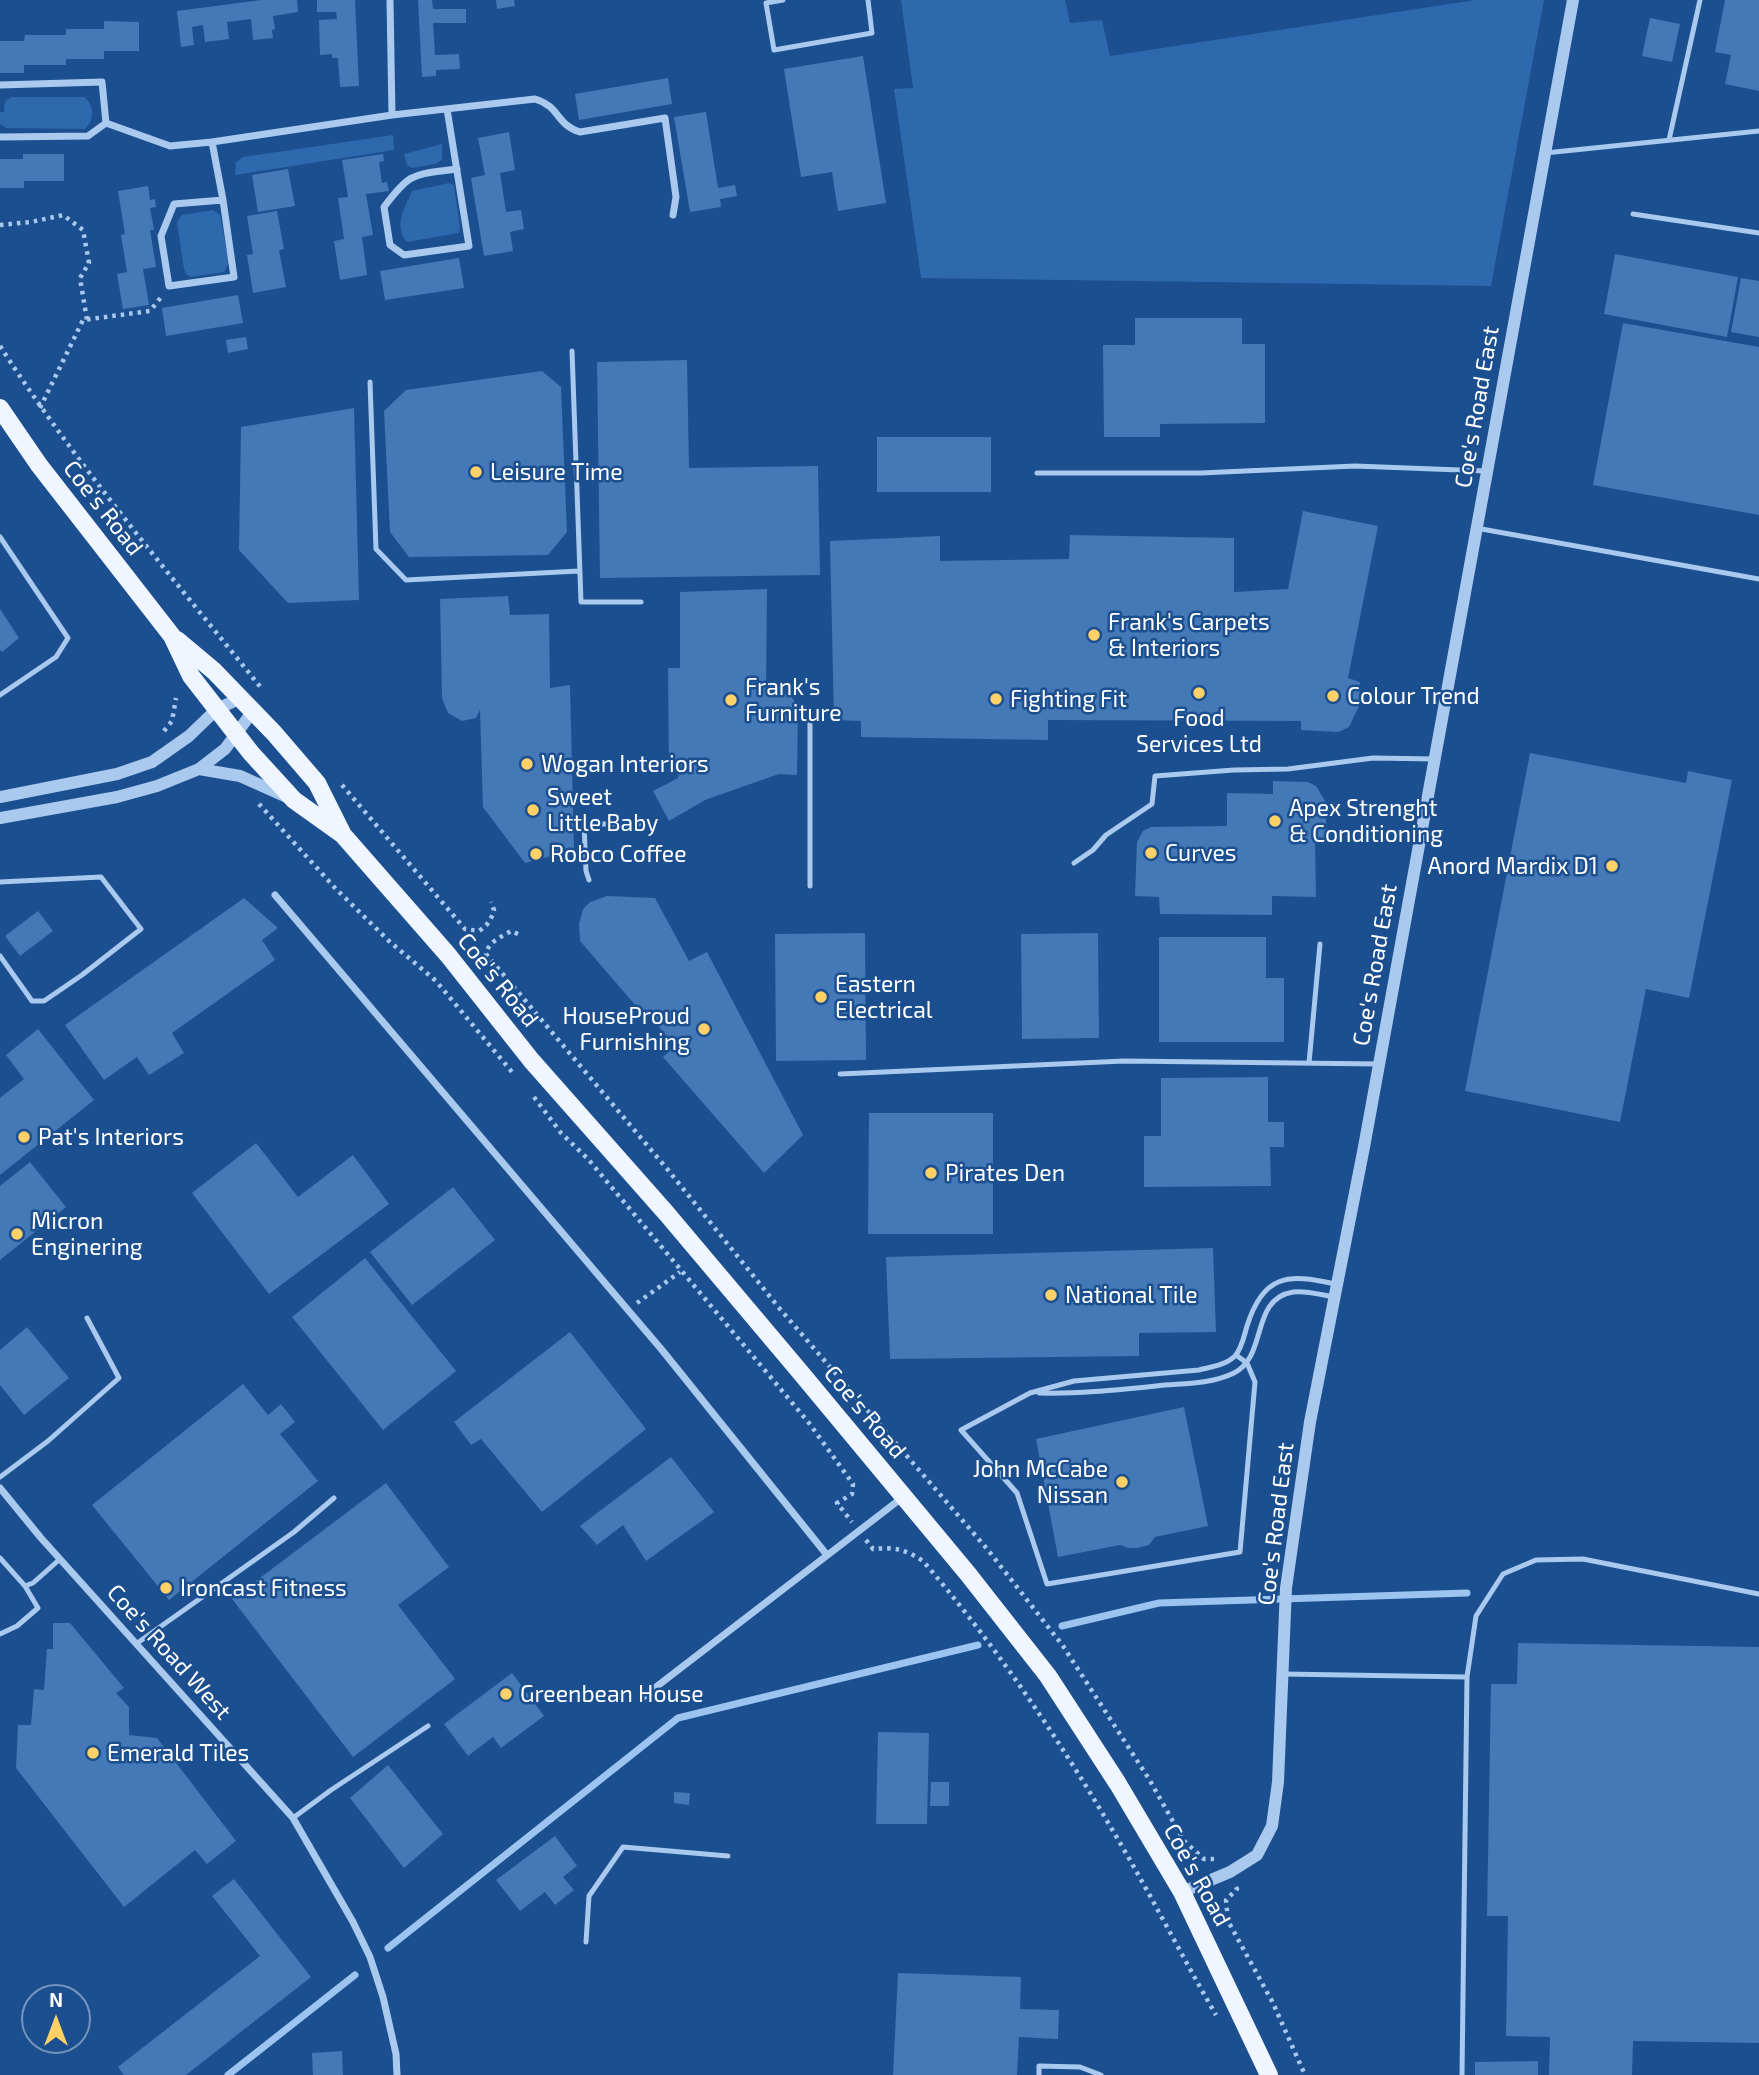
<!DOCTYPE html>
<style>
body{margin:0}
#map{position:relative;width:1759px;height:2075px;overflow:hidden;background:#1b4f8f;font-family:"Exo 2",sans-serif}
canvas{display:block}
.north{position:absolute;left:21px;top:1984px;width:70px;height:70px;box-sizing:border-box;background:#1b4f8f;border:2px solid #7695bc;border-radius:50%;rotate:0deg;font-size:19px;font-weight:700;line-height:28px;text-align:center;color:#fff}
.north::after{content:'';display:block;margin:auto;width:24px;height:32px;background:#ffd166;clip-path:polygon(50% 0,100% 100%,50% 72%,0 100%)}
</style>
<div id="map">
<canvas width="1759" height="2075"></canvas>
<div class="north">N</div>
</div>
<script>
const g = document.querySelector('canvas').getContext('2d');
g.lineJoin = 'round';
function paint(path, color) { g.fillStyle = color; g.fill(path, 'evenodd'); }
function stroke(path, color, width, dash) { g.strokeStyle = color; g.lineWidth = width; g.lineCap = dash ? 'butt' : 'round'; g.setLineDash(dash || []); g.stroke(path); }
function label(font, color, halo, rows, align = 'center') {
  g.font = font + ' "Exo 2",sans-serif'; g.lineWidth = 5; g.setLineDash([]); g.textBaseline = 'middle'; g.strokeStyle = halo; g.fillStyle = color; for (const [text, x, y, turn = 0] of rows) {
    g.save(); g.translate(x, y); g.rotate((+turn || 0) * Math.PI / 180); g.textAlign = isNaN(turn) ? turn : align; if (halo) g.strokeText(text, 0, 0); g.fillText(text, 0, 0); g.restore();
  }
}
const green = new Path2D(`
 M901 0H1065L1070 23 1102 20 1110 56 1475 0H1544L1491 286 921 278 894 89 913 88Z
 M12 97H84C95 106 95 119 85 129L6 128 0 124V112H4C4 104 4 100 12 97Z
 M393 135 394 150 235 175 236 162 243 157Z
 M442 144V160L435 164 412 168 407 165 404 154Z
 M449 183 454 185 460 228 459 233 407 242C393 225 405 208 412 191Z
 M213 210 220 215 229 263 224 272 191 277 186 274 184 269 177 222 182 215Z`);
const stream = new Path2D(`
 M1062 1626 1159 1603 1467 1593
 M388 1948 678 1718 978 1645
 M228 2075 355 1975`);
const building = new Path2D(`
 M261 0H297L298 12 273 16 275 29 272 30 273 38 253 40 251 19 227 22 229 39 205 42 203 25 192 27 194 45 181 47 177 11Z
 M317 0H355L359 86 340 87 338 58H332V54L320 55 319 20 337 19 336 12H317Z
 M418 0H432L433 9H466V23H433L435 55 459 54 460 69 436 70V76L422 77Z
 M496 0H514L515 6 497 9Z
 M1725 0H1759V91L1725 84 1731 55 1715 52Z
 M1650 18 1680 24 1672 62 1642 56Z
 M104 21 139 22V51H104V59H66V65H24V73H0V41H24L25 35H66V29H104Z
 M863 56 886 203 838 211 832 172 801 177 784 69Z
 M668 78 672 104 579 120 575 94Z
 M706 112 718 188 735 185 737 196 720 199 721 207 690 212 674 117Z
 M509 132 515 170 500 173 506 212 521 210 524 229 510 232 513 251 484 256 471 178 485 175 478 138Z
 M23 154H64V181H24V188H0V159H23Z
 M383 154 384 161 379 162 382 183 387 182 389 191 366 194 373 235 362 237 367 275 340 280 334 241 344 239 338 198 348 197 342 160Z
 M288 169 295 206 258 212 252 175Z
 M148 186 150 200 155 199 156 207 150 208 154 230H150L156 267 143 269 149 305 123 309 117 274 127 272 121 235 125 234 118 191Z
 M277 211 284 249 279 250 286 287 253 293 247 255 253 254 247 216Z
 M1615 254 1738 277 1727 337 1604 314Z
 M459 258 464 288 385 300 380 271Z
 M1741 278 1759 281V337L1731 332Z
 M238 295 243 323 166 336 162 308Z
 M1135 318H1242V344H1265V423L1160 424V437H1104L1103 345H1135Z
 M1623 323 1759 347V515L1593 485Z
 M246 337 248 349 228 353 226 340Z
 M687 360 689 468 818 466 820 575 600 578 597 362Z
 M542 371 561 387 567 532 548 555 409 557 390 532 384 411 406 390Z
 M354 408 359 600 288 603 239 550 241 427Z
 M877 437H991V492H877Z
 M1303 511 1378 526 1348 678 1360 682 1359 706 1349 727 1338 732 1301 730V721L1048 720V740L861 737V721L834 720 830 541 940 536V561L1069 559 1070 535 1234 538V592L1288 589Z
 M767 589 766 692 789 694 798 706 797 775 779 774 705 800 669 821 653 791 678 778 679 773H669L668 668H680V592Z
 M508 596 510 615 549 614 550 688 570 685 574 850 525 863 483 807 480 710 476 718 462 721 448 713 442 698 440 599Z
 M0 609 19 638 2 652 0 650Z
 M1530 753 1686 783 1688 771 1732 780 1689 998 1646 989 1620 1122 1465 1091Z
 M1273 781 1308 782 1316 786 1325 801 1327 841H1315L1316 897 1272 896V915L1160 914 1159 897 1135 896 1137 842 1143 831 1151 827 1227 826V793L1273 794Z
 M607 896 655 898 689 961 707 952 803 1135 764 1173 663 1057 675 1046 645 1010 642 1013 580 941 579 924 583 909 590 902Z
 M244 898 278 928 262 940 275 960 172 1033 184 1053 149 1075 137 1057 104 1080 65 1025Z
 M38 911 53 931 20 956 5 936Z
 M865 933 866 1060 776 1061 775 934Z
 M1098 933 1099 1038 1022 1039 1021 934Z
 M1159 937H1266V978H1284V1042H1159Z
 M38 1029 94 1100 0 1175V1098L24 1079 6 1055Z
 M1268 1077V1122H1284V1147H1270L1271 1186 1144 1187V1136H1161V1078Z
 M869 1113H993V1234H868Z
 M256 1143 298 1197 353 1155 389 1204 269 1294 192 1193Z
 M30 1162 66 1207 0 1260V1186Z
 M453 1187 495 1240 412 1305 370 1252Z
 M1213 1248 1216 1332 1139 1333V1356L890 1359 886 1257Z
 M365 1258 456 1371 383 1430 292 1317Z
 M27 1327 69 1378 24 1415 0 1385V1350Z
 M570 1332 646 1429 542 1512 481 1439 471 1445 454 1422Z
 M243 1384 268 1415 281 1404 295 1422 280 1434 318 1481 169 1600 92 1505Z
 M1184 1407 1208 1526 1155 1537 1149 1545 1137 1548H1128L1120 1545 1058 1557 1036 1439Z
 M671 1457 714 1512 646 1561 623 1525 597 1545 580 1526Z
 M386 1483 449 1567 398 1605 455 1679 353 1757 232 1599Z
 M53 1623H70L124 1688 116 1693 129 1707V1735L157 1738 236 1841 207 1864 195 1850 124 1907 16 1768 18 1725H31L34 1689 44 1690 47 1649H53Z
 M1518 1643 1759 1647V2043L1633 2041 1632 2075H1549L1550 2037 1506 2036 1508 1916H1487L1491 1684H1517Z
 M512 1673 544 1716 501 1748 493 1737 468 1756 444 1724Z
 M878 1732 929 1733 927 1824H876Z
 M388 1765 443 1834 404 1868 350 1798Z
 M931 1782H949V1806H930Z
 M674 1792 690 1793 689 1805 674 1803Z
 M555 1836 577 1866 563 1877 574 1890 555 1905 545 1892 520 1911 496 1880Z
 M234 1879 311 1977 186 2075H124L118 2067 260 1956 212 1896Z
 M898 1973 1021 1977 1020 2009 1059 2010 1058 2039 1019 2037 1017 2075H893Z
 M342 2051 343 2075H313L312 2053Z
 M1538 2061V2075H1475V2062Z`);
const path = new Path2D(`
 M0 225 31 222 63 215 83 230 89 263 80 278 87 320
 M0 346C78 467 172 577 262 689
 M40 408 83 320 150 311 162 296
 M164 731 172 721 176 698
 M342 785 465 929 479 931C488 925 491 920 494 910L491 902
 M259 804 336 889 390 942 436 981 512 1072
 M518 934 511 931C501 937 488 942 486 954L668 1170 780 1309 988 1550 1063 1646 1149 1779 1184 1841 1204 1859H1214
 M534 1097 561 1133 588 1159 809 1423 853 1484 852 1494 837 1503 852 1522
 M637 1303 680 1272
 M866 1540 873 1549C894 1547 905 1549 923 1561 999 1649 1065 1748 1123 1848 1155 1903 1184 1960 1216 2015
 M1236 1887 1237 1889 1226 1900 1228 1921 1273 2003 1305 2075`);
const service = new Path2D(`
 M783 0 766 3 774 50 872 33 868 0
 M1669 140 1700 0
 M1545 153 1759 131
 M1633 214 1759 233
 M572 351 581 602H641
 M370 382 376 549 406 580 579 571
 M1037 473H1201L1355 466 1486 471
 M1476 528 1759 579
 M0 537 68 638 56 657 0 695
 M1074 863 1093 850 1106 835 1152 804 1155 776 1234 770 1288 769 1373 758 1434 759
 M589 880 586 871 584 824H639
 M0 882 101 877 141 929 82 975 44 1001H32L0 956
 M810 886V714
 M1309 1063 1320 944
 M840 1074 1124 1061 1379 1064
 M1236 1355 1247 1363 1255 1382 1240 1552 1047 1584 1017 1493 961 1430 1030 1393 1074 1381 1199 1370C1211 1367 1226 1365 1235 1356 1242 1348 1244 1336 1247 1326 1263 1275 1287 1273 1335 1284
 M1039 1393C1078 1394 1116 1390 1156 1386 1182 1383 1209 1385 1234 1373 1268 1356 1250 1299 1293 1292 1305 1290 1322 1295 1335 1297
 M0 1477 48 1441 119 1378 87 1318
 M0 1558 25 1586 33 1583 60 1559
 M0 1634 17 1626 38 1608 25 1586
 M136 1644 294 1532 334 1498
 M1283 1674 1467 1677 1476 1616 1503 1574 1536 1560 1583 1559 1759 1594
 M293 1818 331 1790 428 1726
 M586 1942 589 1896 623 1847 728 1856
 M1039 2075V2066L1080 2067 1101 2075
 M1462 2075 1467 1677`);
const minor = new Path2D(`
 M390 0 392 115
 M0 85 102 82 106 123
 M447 109 469 246 404 255 390 245 384 207C411 171 413 175 457 169
 M106 123 170 146 212 142 392 115 535 99C561 107 555 124 580 132L665 118 676 197 673 215
 M0 137 88 136 106 123
 M212 142 223 200 174 204 161 236 169 286 234 277 223 200
 M275 895 662 1350 827 1555
 M0 1488 41 1538 293 1818 353 1922 370 1957 383 1997 396 2054 397 2075
 M643 1697 903 1497`);
const tertiary = new Path2D(`
 M199 769 240 776 287 797
 M0 797 117 774 152 762 189 736 217 709 241 698
 M0 818 117 797 157 786 199 769 225 749 253 711
 M1182 1892 1230 1872 1257 1855 1272 1826 1278 1782 1286 1588 1310 1422 1364 1147 1573 0`);
const primary = new Path2D(`
 M0 408 39 465 172 636 191 676 251 753 294 800 343 835 448 955 531 1060 667 1214 801 1373 968 1574 1048 1676 1118 1784 1182 1892 1269 2075
 M177 640 214 671 274 733 317 783 342 833`);
const markers = [
 [476,472,7,"#ffd166"],
 [1094,635,7,"#ffd166"],
 [1199,693,7,"#ffd166"],
 [1333,696,7,"#ffd166"],
 [996,699,7,"#ffd166"],
 [731,700,7,"#ffd166"],
 [527,764,7,"#ffd166"],
 [533,810,7,"#ffd166"],
 [1275,821,7,"#ffd166"],
 [1151,853,7,"#ffd166"],
 [536,854,7,"#ffd166"],
 [1612,866,7,"#ffd166"],
 [821,997,7,"#ffd166"],
 [704,1029,7,"#ffd166"],
 [24,1137,7,"#ffd166"],
 [931,1173,7,"#ffd166"],
 [17,1234,7,"#ffd166"],
 [1051,1295,7,"#ffd166"],
 [1122,1482,7,"#ffd166"],
 [166,1588,7,"#ffd166"],
 [506,1694,7,"#ffd166"],
 [93,1753,7,"#ffd166"]
];
const streetNames = [
 ["Coe's Road East",1477,407,-80],
 ["Coe's Road",103,508,52],
 ["Coe's Road East",1375,965,-80],
 ["Coe's Road",498,980,51],
 ["Coe's Road",865,1412,50],
 ["Coe's Road East",1276,1524,-83],
 ["Coe's Road West",169,1652,48],
 ["Coe's Road",1197,1875,61]
];
const poiNames = [
 ["Leisure Time",490,472],
 ["Frank's Carpets",1108,622],
 ["& Interiors",1108,648],
 ["Frank's",745,687],
 ["Furniture",745,713],
 ["Colour Trend",1347,696],
 ["Fighting Fit",1010,699],
 ["Food",1199,718,"center"],
 ["Services Ltd",1199,744,"center"],
 ["Wogan Interiors",541,764],
 ["Sweet",547,797],
 ["Little Baby",547,823],
 ["Apex Strenght",1289,808],
 ["& Conditioning",1289,834],
 ["Curves",1165,853],
 ["Robco Coffee",550,854],
 ["Anord Mardix D1",1598,866,"right"],
 ["Eastern",835,984],
 ["Electrical",835,1010],
 ["HouseProud",690,1016,"right"],
 ["Furnishing",690,1042,"right"],
 ["Pat's Interiors",38,1137],
 ["Pirates Den",945,1173],
 ["Micron",31,1221],
 ["Enginering",31,1247],
 ["National Tile",1065,1295],
 ["John McCabe",1108,1469,"right"],
 ["Nissan",1108,1495,"right"],
 ["Ironcast Fitness",180,1588],
 ["Greenbean House",520,1694],
 ["Emerald Tiles",107,1753]
];
paint(green, '#2e69ad');
stroke(stream, '#9cc4f0', 7);
paint(building, '#4478b7');
stroke(path, '#a9c9ee', 4.5, [3.5, 5]);
stroke(service, '#a9c9ee', 5);
stroke(minor, '#a9c9ee', 7);
stroke(tertiary, '#a9c9ee', 12);
stroke(primary, '#f0f6ff', 18);
for (const [x, y, r, color] of markers) { const dot = new Path2D(); dot.arc(x, y, r, 0, 2 * Math.PI); g.fillStyle = color; g.fill(dot); stroke(dot, '#1b4f8f', 2.5); }
label('23px', '#fff', '#1b4f8f', streetNames);
label('23px', '#fff', '#1b4f8f', poiNames, 'left');
</script>
